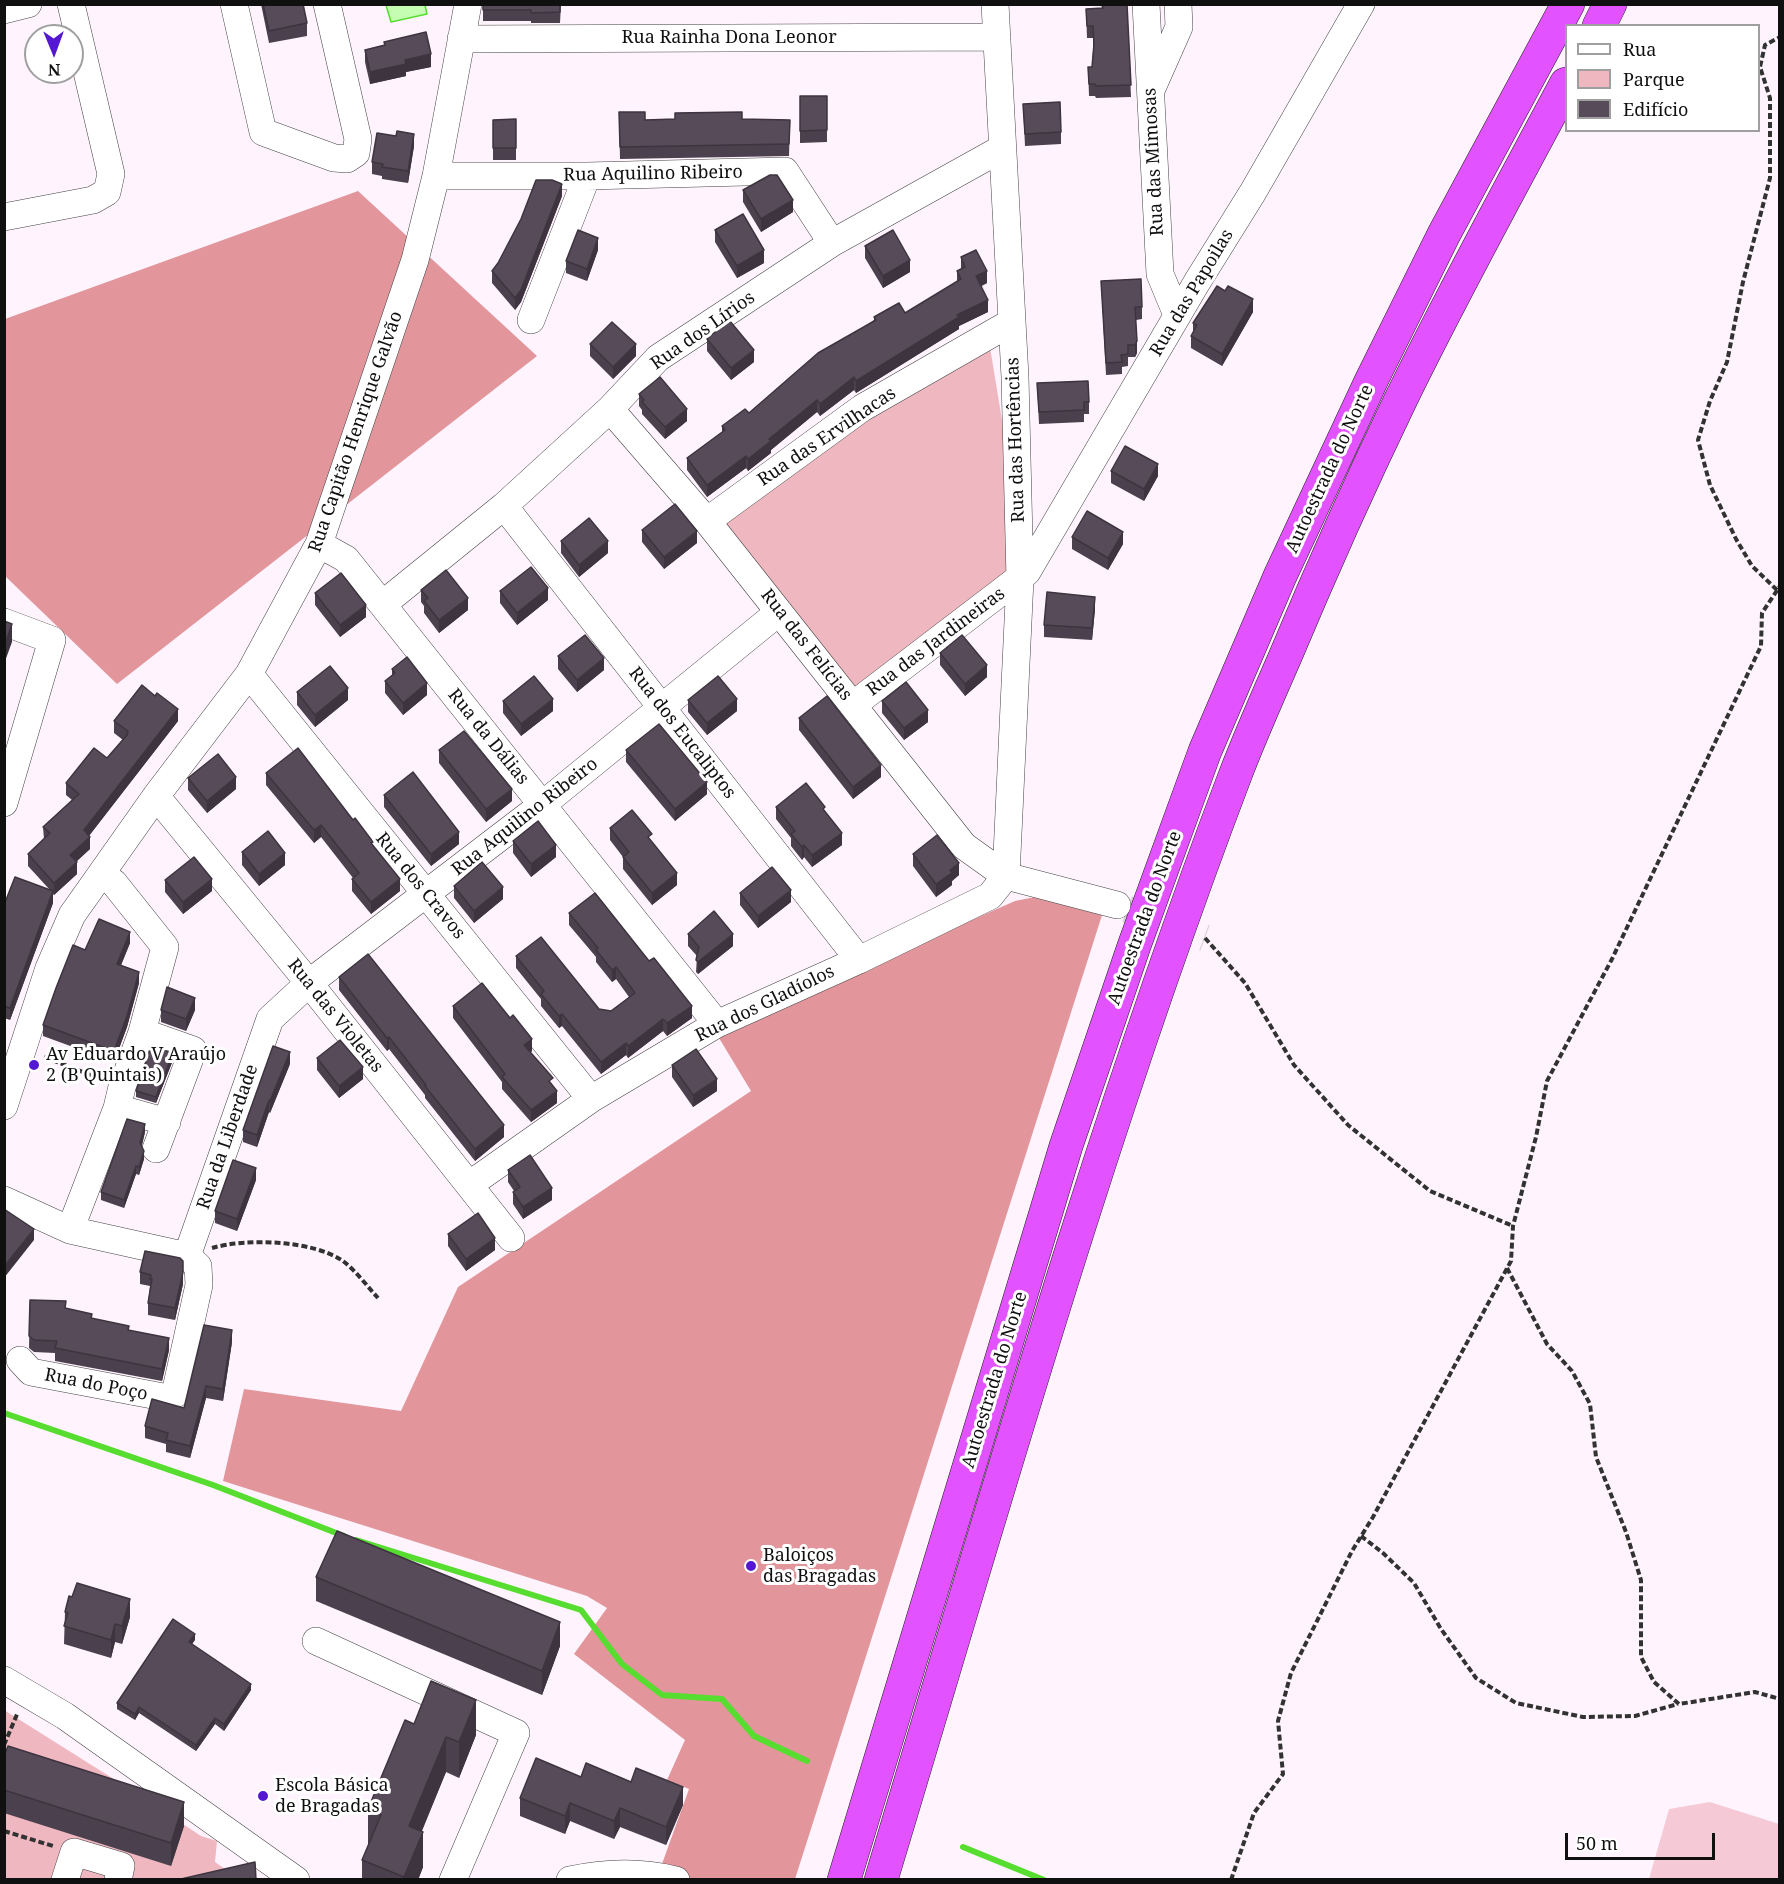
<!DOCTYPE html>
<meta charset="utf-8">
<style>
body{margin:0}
#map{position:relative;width:1784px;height:1884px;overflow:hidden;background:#fff4fd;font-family:"Noto Serif",serif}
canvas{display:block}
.frame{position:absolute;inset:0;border:6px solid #101010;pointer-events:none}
.legend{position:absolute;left:1565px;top:24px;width:195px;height:108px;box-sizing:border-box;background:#fff;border:2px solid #9f9f9f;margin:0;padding:8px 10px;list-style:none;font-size:18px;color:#101010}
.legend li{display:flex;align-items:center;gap:12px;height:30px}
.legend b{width:30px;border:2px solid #9f9f9f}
.north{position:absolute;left:24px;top:24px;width:60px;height:60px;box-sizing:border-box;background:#fff;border:2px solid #9f9f9f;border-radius:50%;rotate:179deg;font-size:16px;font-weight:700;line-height:24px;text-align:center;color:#101010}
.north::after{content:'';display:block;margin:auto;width:21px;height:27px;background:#5417d2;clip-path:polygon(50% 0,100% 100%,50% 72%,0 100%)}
.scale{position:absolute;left:1565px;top:1833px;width:150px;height:27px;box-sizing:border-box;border:3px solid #101010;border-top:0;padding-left:8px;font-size:18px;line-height:21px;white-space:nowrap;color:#101010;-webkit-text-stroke:4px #fff;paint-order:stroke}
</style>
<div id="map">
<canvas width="1784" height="1884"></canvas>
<div class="frame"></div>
<ul class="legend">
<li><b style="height:8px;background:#fff"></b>Rua</li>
<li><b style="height:16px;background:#efb7bf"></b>Parque</li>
<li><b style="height:16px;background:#574b5a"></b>Edifício</li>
</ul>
<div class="north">N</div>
<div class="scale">50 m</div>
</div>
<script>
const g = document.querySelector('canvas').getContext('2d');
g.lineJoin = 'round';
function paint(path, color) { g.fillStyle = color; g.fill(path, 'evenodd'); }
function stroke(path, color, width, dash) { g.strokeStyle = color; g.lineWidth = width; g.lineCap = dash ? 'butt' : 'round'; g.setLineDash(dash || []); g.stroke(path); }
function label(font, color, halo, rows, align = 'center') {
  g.font = font + ' "Noto Serif",serif'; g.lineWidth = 6; g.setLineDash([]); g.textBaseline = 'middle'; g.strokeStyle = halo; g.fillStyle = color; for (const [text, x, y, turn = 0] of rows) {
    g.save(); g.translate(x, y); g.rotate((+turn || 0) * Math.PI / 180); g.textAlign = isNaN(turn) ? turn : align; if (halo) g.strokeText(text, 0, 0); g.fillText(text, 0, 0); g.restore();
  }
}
const green = new Path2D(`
 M988 335 1027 572 848 694 707 521Z
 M4 1710 136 1793 201 1836 217 1841 215 1862 239 1879H5Z`);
const forest = new Path2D(`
 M358 191 537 356 117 684 5 576V319Z
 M1035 897 1103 912 795 1879 676 1880 658 1875 689 1789 667 1780 685 1740 574 1654 607 1608 587 1596 223 1481 244 1389 401 1411 458 1287 751 1091 716 1033 1015 901Z`);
const pitch = new Path2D(`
 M1710 1802 1779 1824V1879H1649L1669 1809Z`);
const water = new Path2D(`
 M386 5H425L427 14 391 22Z`);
const stream = new Path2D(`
 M4 1413 213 1485 344 1536
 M356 1540 581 1610 622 1664 662 1695 722 1699 754 1736 807 1761
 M963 1847 1044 1880`);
const minorTunnel = new Path2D(`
 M1127 909 1205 938`);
const path = new Path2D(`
 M1777 590 1752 566 1736 539 1710 485 1698 440 1710 401 1727 362 1743 282 1770 178V98L1760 67 1765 45 1780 37
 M1205 938 1245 983 1294 1065 1348 1125 1430 1191 1513 1226
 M44 1057 101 1079
 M212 1248C247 1238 312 1240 343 1261 356 1271 367 1286 378 1298
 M1507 1268 1547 1344 1572 1371 1590 1404 1596 1457 1626 1532 1641 1580V1657L1654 1682 1679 1704 1755 1692 1780 1699
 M1361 1536 1383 1553 1414 1583 1441 1629 1476 1678 1516 1703 1583 1717 1635 1716 1678 1704
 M4 1745 18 1712
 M4 1831 53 1846
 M1231 1880 1254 1813 1283 1774 1278 1721 1291 1673 1352 1551 1373 1517 1511 1261 1513 1226 1536 1137 1547 1081 1612 959 1761 646 1762 613 1780 586`);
const minor = new Path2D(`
 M234 4 263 132 334 158 347 159 356 153 358 139 327 4
 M995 4 1015 377 1020 579 1006 876
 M1146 4 1160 274 1177 315
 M4 10 28 4
 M461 39 997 37
 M1152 88 1179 27 1178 4
 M436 176H587L785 171 832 243
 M4 217 93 200 107 192 111 174 71 4
 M531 320 587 176
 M610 409 707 521 964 846 1006 876 1117 905
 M504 506 859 960
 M707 521 862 408 1012 322
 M319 544 346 559 717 1024
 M383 604 504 506 610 409 658 358 832 243 1001 149
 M4 622 52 640 4 803
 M249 674 591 1099
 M853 705 1027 572 1197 282 1253 192 1361 4
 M156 796 309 983 511 1238
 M142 1032 193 1050 156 1149
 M4 1106 49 968 72 915 156 796 249 674 319 544 415 260 436 176 468 4
 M117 1108 167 1122
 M469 1185 591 1099 717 1024 859 960 990 896 1006 876
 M4 1200 70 1230 187 1256 198 1266 199 1285 175 1394 163 1397 31 1372 20 1360
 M70 1230 117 1108 122 1087 142 1032 165 947 114 883 102 875
 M187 1256 270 1019 309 983 542 805 779 612
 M316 1641 516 1733 453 1880
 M4 1680 65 1716 296 1880
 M65 1880 74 1852 121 1866 118 1880
 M570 1880C606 1872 640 1871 676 1880`);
const highway = new Path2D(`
 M1599 26 1610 4
 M844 1880 1066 1146 1134 946 1205 751 1280 576 1372 379 1444 234 1568 4
 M881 1880C993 1509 1098 1135 1236 773 1251 734 1268 696 1285 657 1321 571 1359 486 1400 401 1452 294 1510 189 1566 84`);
const wall = new Path2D(`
 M261 4H303L307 23V36L269 43Z
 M483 4H561L560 23H531V21H483Z
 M1101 4H1127L1131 97 1096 98 1095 96H1089L1088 67H1092L1093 51V38H1087L1086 9 1102 8Z
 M384 42 431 67 406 72V76L370 84 365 62V50L384 45Z
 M800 96H827V142L800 143Z
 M1023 104 1061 132V144L1025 146Z
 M619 112 645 120 742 119 790 120 789 156 620 159Z
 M516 119V160H493V120Z
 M414 146 408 183 382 179V176L372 174V162Z
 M743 190 793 212 761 232 743 202Z
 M562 196 521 302 515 310 492 283V271Z
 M715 230 764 263 737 278 715 242Z
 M865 246 910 272 883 288 865 258Z
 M598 250 587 281 566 273V261Z
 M961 257 987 283 981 286 988 312 959 326V329L856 393 854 390 820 416 817 412 771 450V453L748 471 746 468 707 497 687 470V458L722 432V426L749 413 874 320V317L905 313 957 282V271L961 269Z
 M1101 281 1142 307V319L1136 320 1137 353 1135 357H1128V366L1122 367V374L1106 375Z
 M1253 312 1222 366 1191 348V336L1193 333V323Z
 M707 339 754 362 731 380 707 351Z
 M590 344 636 356 613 379 590 356Z
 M1037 383 1089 402V414H1084V422L1039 424Z
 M639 394 687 421 665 439 642 414V410L639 406Z
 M1111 471 1158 476 1144 501 1111 483Z
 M642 530 697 543 664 569 642 542Z
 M1072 537 1123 544 1108 570 1072 549Z
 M561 541 608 553 579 577 561 553Z
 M421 590 468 610 439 633 424 613V606L421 602Z
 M500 591 548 600 517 625 500 603Z
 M315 593 366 617 340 637 315 605Z
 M1095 609 1092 640 1044 637V625Z
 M940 653 987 677 965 696 940 665Z
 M558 656 604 670 577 692 558 669Z
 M392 669 427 695 403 715 385 693V681L392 675Z
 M297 692 348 700 315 727 297 705Z
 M688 700 737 711 707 735 688 712Z
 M503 701 553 711 521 736 503 713Z
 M882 701 928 722 904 740 882 713Z
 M799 718 881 777 853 799 799 730Z
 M114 721H178L89 836 90 849 76 862 77 874 54 895 53 894V903L10 1020 4 1018V905L50 890 28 866V854L44 839 43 827 72 800 66 795V783L107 758 123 740 114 733Z
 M439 750 512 801 486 822 439 763Z
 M626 750 707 794 675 821 626 762Z
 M266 773 373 846 400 891 371 914 352 891V879L353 878 321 837 314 843 266 785Z
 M188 778 236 789 207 813 188 790Z
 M384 795 459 844 431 866 384 807Z
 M776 807 825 812 842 845 812 867 804 857 802 860 791 846V838L776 819Z
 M610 828 652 842 677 885 652 905 623 869V857L610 840Z
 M513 841 556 857 531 877 513 853Z
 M242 852 285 865 259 886 242 865Z
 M913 854 959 875 952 881V885L936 897 913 866Z
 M165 880 212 891 183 914 165 892Z
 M454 886 503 899 474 923 454 898Z
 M740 893 791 902 758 928 740 905Z
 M569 913 692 1018 667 1036 663 1031 628 1058 626 1055 601 1074 562 1026 559 1028 541 1006V999L516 968V956L599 1009 611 1011 629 997 616 979 612 982 596 962V957L569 925Z
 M688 934 733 946 698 974 696 972 697 956 688 946Z
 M130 943 121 965 139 983 127 1027 114 1062 43 1036V1025L85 950Z
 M339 977 504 1137 475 1161 425 1098V1095L389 1049 387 1051 339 990Z
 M453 1006 532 1051 530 1053 553 1086 557 1103 531 1122 502 1089V1082L453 1018Z
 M161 1010H195L186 1031 161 1022Z
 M317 1058 363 1079 339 1098 317 1070Z
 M173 1060 156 1103 136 1097V1091Z
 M290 1064 270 1113 269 1112 257 1147 243 1142V1130Z
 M672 1065 717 1091 693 1107 672 1077Z
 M145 1132 142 1146 144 1159 139 1175 136 1174 124 1208 101 1200V1192Z
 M508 1170 552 1200 523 1219 513 1204V1192L514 1191 508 1182Z
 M256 1180 237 1231 215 1223V1211Z
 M448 1234 495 1250 466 1271 448 1246Z
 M145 1251 183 1284 175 1320 148 1315V1303L150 1286 140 1284V1272Z
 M30 1300 65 1308 92 1319 129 1330 169 1350 162 1381 55 1361V1353L34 1352 29 1348Z
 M232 1342 223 1401 206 1398 190 1458 166 1452V1444L145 1438V1426L184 1408Z
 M316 1577 560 1646 542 1695 316 1601Z
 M65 1612 130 1617 122 1644 115 1642 111 1658 64 1644Z
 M195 1640 192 1644 251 1690 224 1731 215 1724 196 1751 139 1713 135 1720 117 1709V1703Z
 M414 1724 476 1735 459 1778 446 1772 422 1831 423 1867 418 1880H362V1860L369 1845 368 1844V1809Z
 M4 1756 184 1826 171 1866 4 1813Z
 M581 1777 683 1805 666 1845 620 1827 614 1839 570 1821 565 1834 520 1816V1798Z`);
const shadedWall = new Path2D(`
 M431 54V67L406 72V76L370 84V72L405 60Z
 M414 134V146L408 183V171Z
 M562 184V196L521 302 515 310V298Z
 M793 200V212L761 232V219Z
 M598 238V250L587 281V269Z
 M764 250V263L737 278V266Z
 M910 260V272L883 288V276Z
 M987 271V283L976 289V276Z
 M1253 299V312L1222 366V354Z
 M988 300V312L959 326V329L856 393V381L957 315Z
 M1137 341V353L1135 357V345Z
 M636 344V356L613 379V367Z
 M754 350V362L731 380V368Z
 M854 377V390L820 416V404Z
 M817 400V412L771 450V453L748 471V459L769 439Z
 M687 409V421L665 439V427Z
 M746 456V468L707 497V485Z
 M1158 464V476L1144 501V489Z
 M697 531V543L664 569V557Z
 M1123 532V544L1108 570V558Z
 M608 541V553L579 577V565Z
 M548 588V600L517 625V613Z
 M1095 597V609L1092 640V628Z
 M468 598V610L439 633V620Z
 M366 605V617L340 637V625Z
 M12 624V642L4 664V646Z
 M604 658V670L577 692V680Z
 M987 665V677L965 696V684Z
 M427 683V695L403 715V703Z
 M348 688V700L315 727V715Z
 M553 699V711L521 736V724Z
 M737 699V711L707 735V723Z
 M178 709V721L84 842V830Z
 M928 710V722L904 740V728Z
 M881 765V777L853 799V787Z
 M236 777V789L207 813V801Z
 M707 782V794L675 821V809Z
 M512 789V801L486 822V809Z
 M321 825V837L314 843V830Z
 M459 832V844L431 866V854Z
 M842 833V845L812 867V855Z
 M90 837V849L70 867V855Z
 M556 845V857L531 877V864Z
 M804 845V857L802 860V847Z
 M285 853V865L259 886V874Z
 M77 862V874L54 895V883Z
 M959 863V875L952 881V885L936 897V884L950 870Z
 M677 873V885L652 905V893Z
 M212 879V891L183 914V902Z
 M400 879V891L371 914V902Z
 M503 887V899L474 923V911Z
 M791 890V902L758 928V916Z
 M53 891V903L10 1020V1008Z
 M130 932V943L117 975V964Z
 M733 934V946L698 974V962Z
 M616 967V979L612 982V970Z
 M139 972V983L127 1027 114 1062V1051Z
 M195 998V1010L186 1031V1019Z
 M692 1006V1018L667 1036V1023Z
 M562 1014V1026L559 1028V1016Z
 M663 1019V1031L628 1058V1046Z
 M389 1037V1049L387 1051V1038Z
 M532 1039V1051L524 1058V1045Z
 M626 1043V1055L601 1074V1062Z
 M290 1052V1064L270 1113V1101Z
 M173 1053V1060L156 1103V1097Z
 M363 1067V1079L339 1098V1086Z
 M717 1079V1091L693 1107V1095Z
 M557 1091V1103L531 1122V1110Z
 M269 1100V1112L257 1147V1135Z
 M145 1124V1132L140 1151V1143Z
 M504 1125V1137L475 1161V1149Z
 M144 1151V1159L139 1175V1167Z
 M136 1166V1174L124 1208V1200Z
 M256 1168V1180L237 1231V1219Z
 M552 1188V1200L523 1219V1207Z
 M34 1229V1240L4 1278V1267Z
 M495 1238V1250L466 1271V1259Z
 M183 1272V1284L175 1320V1308Z
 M232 1330V1342L223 1401V1389Z
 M169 1338V1350L162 1381V1369Z
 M206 1386V1398L190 1458V1446Z
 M130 1599V1617L122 1644V1626Z
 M560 1622V1646L542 1695V1671Z
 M115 1624V1642L111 1658V1640Z
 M195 1634V1640L189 1648V1642Z
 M251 1684V1690L224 1731V1724Z
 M476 1700V1735L459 1778V1742Z
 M139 1707V1713L135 1720V1714Z
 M215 1718V1724L196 1751V1745Z
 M446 1737V1772L409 1861V1826Z
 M683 1787V1805L666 1845V1827Z
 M184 1802V1826L171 1866V1843Z
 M570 1803V1821L565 1834V1816Z
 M620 1808V1827L614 1839V1821Z
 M423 1832V1867L418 1880H404V1877Z`);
const building = new Path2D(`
 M263 4H303L307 23 269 31Z
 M483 4H560V12L531 13V10H483Z
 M1102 4H1127L1131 85 1096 86 1095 84H1089L1088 67H1092L1094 44 1093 26H1087L1086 9 1103 8Z
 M426 32 431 54 405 60 406 64 370 72 365 50 385 45 384 42Z
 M800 96H827V130L800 131Z
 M1060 102 1061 132 1025 134 1023 104Z
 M619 112H645V120L675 119V113L742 112V119L790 120 789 144 620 147Z
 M516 119V148H493V120Z
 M397 131 414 134 408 171 382 167 383 164 372 162 377 133 396 136Z
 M770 175H777L793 200 761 219 743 190Z
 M536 180H552L562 184 521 290 515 298 492 271 498 263 521 219Z
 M743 214 764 250 737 266 715 230Z
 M578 230 598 238 587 269 566 261Z
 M893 230 910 260 883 276 865 246Z
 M976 250 987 271 976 276 988 300 957 315 959 317 856 381 854 377 820 404 817 400 769 439 771 441 748 459 746 456 707 485 687 458 725 430 722 426 745 409 749 413 818 353 876 320 874 317 899 303 905 313 961 279 957 271 965 267 961 257Z
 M1141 279 1142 307H1135L1137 341 1135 345H1128V354L1121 355 1122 362 1106 363 1101 281Z
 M1217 286 1225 291 1228 286 1253 299 1222 354 1191 336 1197 325 1193 323Z
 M729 320 754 350 731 368 707 339Z
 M612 322 636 344 613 367 590 344Z
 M660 377 687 409 665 427 642 402 644 400 639 394Z
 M1088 381 1089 402H1084V410L1039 412 1037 383Z
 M1125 446 1158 464 1144 489 1111 471Z
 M675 504 697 531 664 557 642 530Z
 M1087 511 1123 532 1108 558 1072 537Z
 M589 518 608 541 579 565 561 541Z
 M531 567 548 588 517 613 500 591Z
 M446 570 468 598 439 620 424 601 428 598 421 590Z
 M341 573 366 605 340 625 315 593Z
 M1047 592 1095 597 1092 628 1044 625Z
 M4 621 12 624 4 646Z
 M585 635 604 658 577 680 558 656Z
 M962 635 987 665 965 684 940 653Z
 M407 657 427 683 403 703 385 681 395 673 392 669Z
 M330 666 348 688 315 715 297 692Z
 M534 676 553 699 521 724 503 701Z
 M718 676 737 699 707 723 688 700Z
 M906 682 928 710 904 728 882 701Z
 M142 685 155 696 157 693 178 709 84 830 90 837 70 855 77 862 54 883 28 854 50 833 43 827 79 794 66 783 94 748 107 758 127 735 128 731 114 721Z
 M827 696 881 765 853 787 799 718Z
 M659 724 707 782 675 809 626 750Z
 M464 731 512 789 486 809 439 750Z
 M298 748 353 820 355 818 373 842 371 843 400 879 371 902 352 879 359 873 321 825 314 830 266 773Z
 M218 754 236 777 207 801 188 778Z
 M413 772 459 832 431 854 384 795Z
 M806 783 825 807 823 809 842 833 812 855 804 845 802 847 791 834 795 831 776 807Z
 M632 810 652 834 648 837 677 873 652 893 623 857 629 852 610 828Z
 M538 821 556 845 531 864 513 841Z
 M268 831 285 853 259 874 242 852Z
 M937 835 959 863 950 870 952 873 936 884 913 854Z
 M194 857 212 879 183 902 165 880Z
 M482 862 503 887 474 911 454 886Z
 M772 867 791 890 758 916 740 893Z
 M15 877 53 891 10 1008 4 1006V905Z
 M595 893 649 961 654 958 692 1006 667 1023 663 1019 628 1046 626 1043 601 1062 562 1014 559 1016 541 994 544 991 516 956 541 937 599 1009 611 1011 635 993 616 967 612 970 596 950 598 948 569 913Z
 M714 911 733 934 698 962 696 960 699 947 688 934Z
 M99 919 130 932 117 964 139 972 127 1016 114 1051 43 1025 56 988 73 945 85 950Z
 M368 954 504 1125 475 1149 425 1086 426 1085 389 1037 387 1038 339 977Z
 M482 983 510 1018 513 1015 532 1039 524 1045 553 1078 549 1081 557 1091 531 1110 502 1077 505 1074 453 1006Z
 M167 987 195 998 186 1019 161 1010Z
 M340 1040 363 1067 339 1086 317 1058Z
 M151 1046 173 1053 156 1097 136 1091Z
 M273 1046 290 1052 270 1101 269 1100 257 1135 243 1130Z
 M696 1049 717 1079 693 1095 672 1065Z
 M127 1119 145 1124 140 1143 144 1151 139 1167 136 1166 124 1200 101 1192Z
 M530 1155 552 1188 523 1207 513 1192 520 1187 508 1170Z
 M233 1160 256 1168 237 1219 215 1211Z
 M4 1209 34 1229 4 1267Z
 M478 1213 495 1238 466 1259 448 1234Z
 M145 1251 180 1258 183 1261V1272L175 1308 148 1303 152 1279H150L151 1275 140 1272Z
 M30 1300 66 1301 65 1308 92 1314 91 1318 129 1326 128 1330 169 1338 162 1369 55 1348 57 1341 34 1340 29 1336Z
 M204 1325 232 1330 223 1389 206 1386 190 1446 166 1440 168 1433 145 1426 152 1399 184 1408Z
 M337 1531 560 1622 542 1671 316 1577Z
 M77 1583 130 1599 122 1626 115 1624 111 1640 64 1626 68 1613 65 1612 69 1596 72 1597Z
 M173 1619 195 1634 189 1642 251 1684 224 1724 215 1718 196 1745 139 1707 135 1714 117 1703Z
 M431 1681 476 1700 459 1742 446 1737 409 1826 423 1832 404 1877 362 1860 381 1815 368 1809 405 1720 414 1724Z
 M8 1746 184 1802 171 1843 4 1790V1756Z
 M536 1758 581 1777 586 1763 631 1782 636 1768 683 1787 666 1827 620 1808 614 1821 570 1803 565 1816 520 1798Z
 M255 1862 256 1880H181V1879Z`);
const markers = [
 [34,1065,6,"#5417d2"],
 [751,1566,6,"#5417d2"],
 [263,1796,6,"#5417d2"]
];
const streetNames = [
 ["Rua Rainha Dona Leonor",729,38],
 ["Rua das Mimosas",1154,162,-93],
 ["Rua Aquilino Ribeiro",653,174,-1],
 ["Rua das Papoilas",1192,293,-59],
 ["Rua dos Lírios",703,331,-35],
 ["Rua Capitão Henrique Galvão",356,432,-71],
 ["Rua das Ervilhacas",827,437,-34],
 ["Rua das Hortências",1016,440,-92],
 ["Autoestrada do Norte",1330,469,-65],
 ["Rua das Jardineiras",936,642,-37],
 ["Rua das Felícias",806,645,52],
 ["Rua dos Eucaliptos",682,733,52],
 ["Rua da Dálias",488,737,51],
 ["Rua Aquilino Ribeiro",525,817,-38],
 ["Rua dos Cravos",420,886,51],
 ["Autoestrada do Norte",1145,918,-70],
 ["Rua dos Gladíolos",765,1004,-26],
 ["Rua das Violetas",335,1016,51],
 ["Rua da Liberdade",228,1137,-71],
 ["Autoestrada do Norte",995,1380,-73],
 ["Rua do Poço",96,1385,11]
];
const poiNames = [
 ["Av Eduardo V Araújo",46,1055],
 ["2 (B Quintais)",46,1076],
 ["Baloiços",763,1556],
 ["das Bragadas",763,1577],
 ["Escola Básica",275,1786],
 ["de Bragadas",275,1807]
];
paint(green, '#efb7bf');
paint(forest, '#e2959b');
paint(pitch, '#f5cad6');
paint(water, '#c5fdb2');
stroke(water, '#57dd30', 1.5);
stroke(stream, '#57dd30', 6);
stroke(minorTunnel, '#dbd2d9', 27, [27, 14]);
stroke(minor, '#434343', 28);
stroke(highway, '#212121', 34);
stroke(path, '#323232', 4, [6, 3]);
stroke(minor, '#fff', 27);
stroke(highway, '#e252ff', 33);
paint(wall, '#4b404d');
paint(shadedWall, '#3d343f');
paint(building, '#574b5a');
stroke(building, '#3d343f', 1.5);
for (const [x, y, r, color] of markers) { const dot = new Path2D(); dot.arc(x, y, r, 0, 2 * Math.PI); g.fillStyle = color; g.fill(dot); stroke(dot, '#fff', 2); }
label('18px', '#101010', '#fff', streetNames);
label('18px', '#101010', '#fff', poiNames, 'left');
</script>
